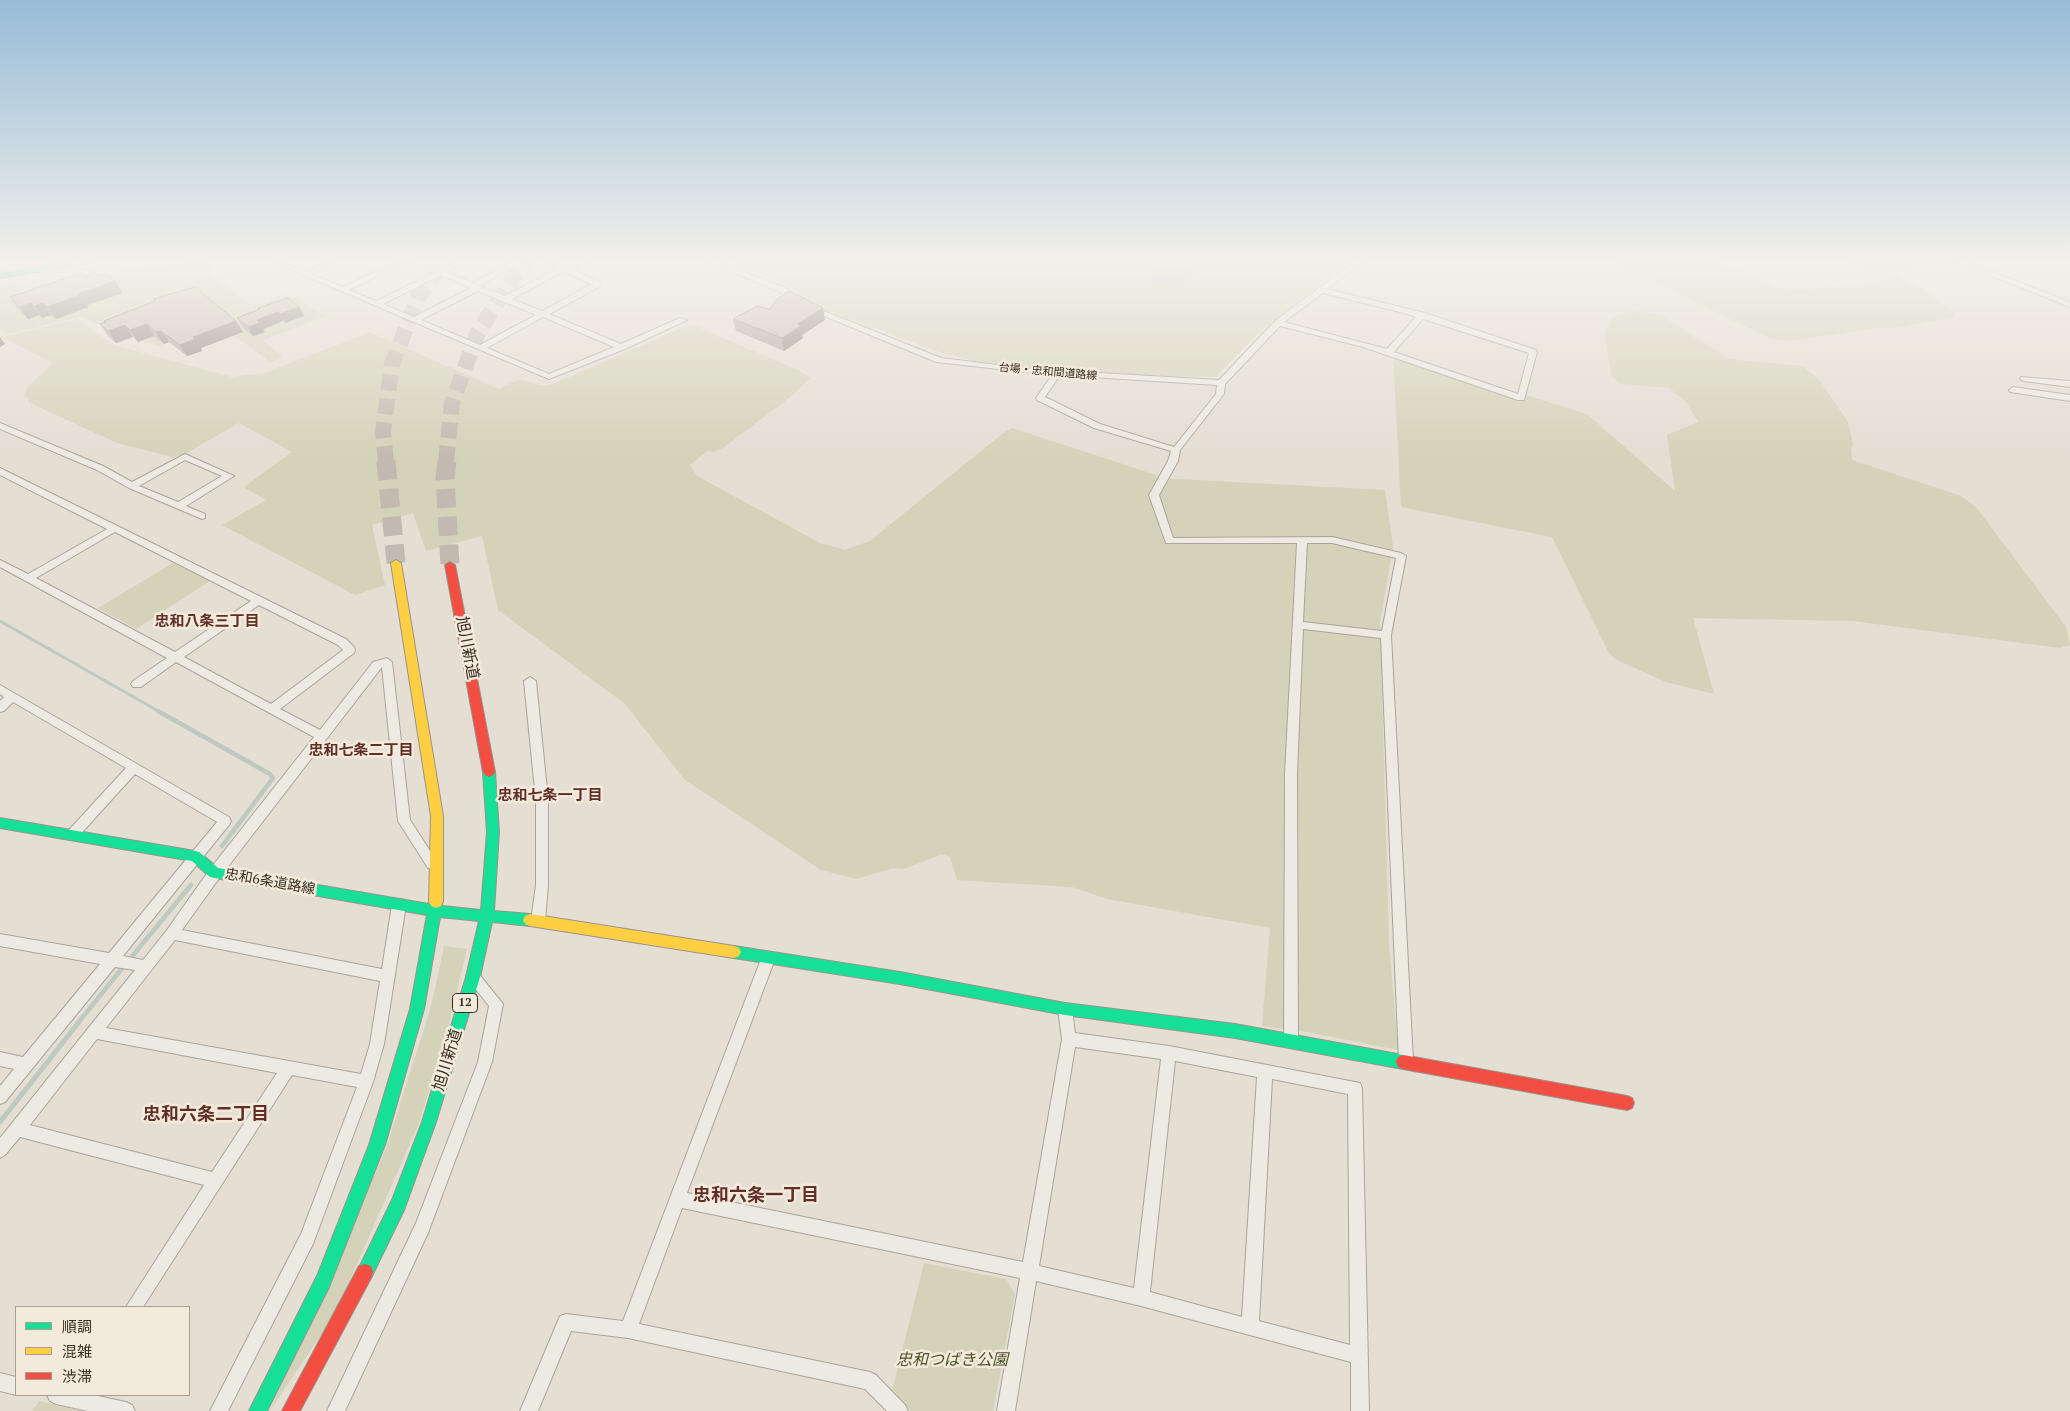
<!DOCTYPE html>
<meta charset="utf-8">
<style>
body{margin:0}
#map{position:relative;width:2070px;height:1411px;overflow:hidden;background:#e4ded3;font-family:"PT Serif","Noto Sans JP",serif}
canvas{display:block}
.legend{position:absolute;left:15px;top:1306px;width:175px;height:90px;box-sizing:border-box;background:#f3eadb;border:1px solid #a99e91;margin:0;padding:6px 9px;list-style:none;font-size:15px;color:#392c23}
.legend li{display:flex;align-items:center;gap:10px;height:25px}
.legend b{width:25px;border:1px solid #a99e91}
</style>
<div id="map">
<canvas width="2070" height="1411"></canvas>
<ul class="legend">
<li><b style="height:6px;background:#16e098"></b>順調</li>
<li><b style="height:6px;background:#ffcf43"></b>混雑</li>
<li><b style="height:6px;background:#f24e42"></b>渋滞</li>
</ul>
</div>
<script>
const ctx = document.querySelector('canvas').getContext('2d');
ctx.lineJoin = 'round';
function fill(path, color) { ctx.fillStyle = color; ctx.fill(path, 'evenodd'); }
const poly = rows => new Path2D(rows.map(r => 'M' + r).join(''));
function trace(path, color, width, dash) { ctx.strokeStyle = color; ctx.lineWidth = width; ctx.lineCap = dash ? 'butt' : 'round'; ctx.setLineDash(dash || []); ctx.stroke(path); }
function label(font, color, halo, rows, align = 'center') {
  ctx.font = font + ' "PT Serif","Noto Sans JP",serif'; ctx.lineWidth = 5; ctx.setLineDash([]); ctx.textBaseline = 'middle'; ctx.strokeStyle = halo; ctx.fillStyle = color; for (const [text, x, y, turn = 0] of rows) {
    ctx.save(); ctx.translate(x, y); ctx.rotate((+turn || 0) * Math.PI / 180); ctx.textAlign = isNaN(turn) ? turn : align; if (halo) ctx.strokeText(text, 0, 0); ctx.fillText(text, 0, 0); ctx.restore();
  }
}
fill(poly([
 [192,261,210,261,212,273,251,307,288,294,326,316,263,340,282,357,270,362,218,324,158,346,79,317,9,334,0,330,0,285,15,283,29,286],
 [728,261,1350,261,1265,327,1215,377,1083,374,974,361,942,353,838,315,811,304,789,286],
 [1611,261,1714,261,1777,287,1797,290,1871,283,1893,276,1839,261,1974,261,1909,267,1894,276,1918,286,1952,310,1955,317,1904,327,1878,328,1788,341,1771,339],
 [1638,311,1663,316,1729,359,1802,366,1819,379,1848,422,1853,444,1851,449,1852,460,1961,496,1976,507,2066,627,2070,645,2060,648,1853,621,1693,618,1714,694,1666,682,1617,660,1609,653,1552,537,1401,507,1393,355,1521,398,1526,395,1587,414,1675,491,1667,435,1698,422,1687,403,1669,388,1621,384,1611,376,1604,330,1607,329,1610,319,1627,312],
 [77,319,114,345,232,377,265,373,370,332,499,389,519,379,544,386,553,384,691,324,798,370,810,378,793,395,723,448,713,452,707,451,690,465,697,476,820,543,845,550,870,541,1002,434,1012,428,1156,475,1157,478,1385,490,1393,547,1380,621,1389,942,1398,1050,1302,1031,1262,1026,1270,928,1107,899,1072,887,957,880,950,857,942,854,904,869,893,868,857,879,821,870,685,780,624,703,498,610,482,536,426,551,413,513,372,525,385,585,355,595,222,525,266,500,244,487,292,452,239,423,185,454,173,457,117,443,28,402,28,398,24,397,26,389,53,363,2,337],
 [173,563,210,581,136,629,98,608],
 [444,946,467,949,445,1040,419,1123,335,1314,270,1411,386,1149,432,1003],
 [924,1263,1006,1279,1015,1294,993,1411,911,1411,892,1391],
 [39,1401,81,1411,32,1411]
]), '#d4d2b8');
fill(poly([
 [1171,263,1186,265,1192,269,1193,273,1183,285,1176,288,1155,284,1150,281,1149,279,1161,267]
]), '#bdc9c1');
trace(poly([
 [0,621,160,712]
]), '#bdc9c1', 3);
trace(poly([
 [158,711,270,774,273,778,222,846],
 [129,960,191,885],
 [78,1023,124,966]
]), '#bdc9c1', 4.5);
trace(poly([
 [0,1122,79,1022]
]), '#bdc9c1', 5);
trace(poly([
 [386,462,383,432,392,364,418,297,446,261],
 [446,462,452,403,478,332,515,275,529,261]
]), '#c2bab0', 16, [16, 8]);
trace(poly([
 [386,461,396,563],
 [447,461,445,478,450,565]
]), '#c2bab0', 19, [19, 9]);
const street = poly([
 [270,261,280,261,305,271,329,261,339,261,311,274,343,287,398,261,408,261,349,290,376,301,434,273,408,261,418,261,440,270,458,261,468,261,447,272,473,283,515,261,525,261,479,286,505,296,557,269,541,261,551,261,568,267,579,261,589,261,573,270,601,282,601,286,549,314,621,344,680,318,687,320,625,349,549,379,270,261],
 [563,272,592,284,542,311,512,299,563,272],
 [441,275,471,288,414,317,383,304,441,275],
 [478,291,536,315,480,345,421,320,478,291],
 [543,317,614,347,549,374,487,348,543,317],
 [707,261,718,261,786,288,801,301,794,303,780,292,707,261],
 [1355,261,1364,261,1327,289,1425,313,1536,350,1537,352,1524,400,1518,400,1363,347,1280,326,1225,384,1224,394,1180,450,1178,461,1159,495,1173,538,1332,537,1401,553,1406,556,1391,635,1413,1061,1411,1066,1406,1068,1401,1066,1399,1061,1381,638,1303,629,1297,774,1298,1040,1296,1045,1291,1047,1286,1045,1284,1040,1285,774,1297,543,1166,543,1149,495,1168,461,1171,451,1094,428,1037,400,1036,398,1052,375,936,362,807,309,814,307,941,358,1030,369,1219,380,1275,321,1355,261],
 [1323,293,1404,313,1416,317,1387,349,1284,322,1323,293],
 [1423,319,1529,353,1518,394,1394,352,1423,319],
 [1060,375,1217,385,1216,394,1174,447,1100,424,1045,397,1060,375],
 [1307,543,1332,543,1396,558,1382,631,1303,622,1307,543],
 [1954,261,1965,261,2070,302,2070,307,1954,261],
 [2021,377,2070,381,2070,387,2024,381,2020,379,2021,377],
 [2013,387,2070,395,2070,401,2010,392,2009,390,2013,387],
 [0,423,103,466,132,482,185,454,234,476,186,506,205,514,205,518,202,519,129,488,97,470,0,429,0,423],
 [185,460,222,476,178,502,139,486,185,460],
 [0,468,346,639,354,647,355,650,354,653,280,709,320,730,373,662,387,658,392,662,410,820,436,860,438,864,436,868,432,869,428,868,398,821,382,667,220,877,182,930,382,969,392,905,394,901,399,899,404,901,406,905,384,1044,373,1082,313,1244,228,1411,210,1411,301,1234,357,1087,292,1075,143,1307,126,1307,204,1185,20,1137,5,1155,0,1158,0,1138,135,970,115,967,5,1102,0,1104,0,1086,14,1069,0,1066,0,1052,23,1057,100,964,0,946,0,934,109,953,217,822,135,774,76,839,72,840,68,839,66,835,68,831,126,768,13,702,4,711,0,712,0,701,4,697,0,694,0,685,229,817,231,821,229,825,123,956,143,960,167,930,210,869,314,737,176,662,141,687,133,687,131,684,133,681,167,658,0,567,0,560,28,574,107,529,0,475,0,468],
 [115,532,251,601,175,652,36,578,115,532],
 [259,605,338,645,343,650,271,704,184,657,259,605],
 [175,940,380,981,370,1044,361,1074,106,1028,175,940],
 [97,1039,277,1073,212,1172,30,1125,97,1039],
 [530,677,536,681,548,800,548,885,545,921,543,925,538,927,533,925,531,921,536,885,536,800,524,681,530,677],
 [768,953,773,955,775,959,687,1193,1023,1262,1062,1039,1058,1009,1060,1004,1065,1003,1070,1004,1072,1009,1075,1033,1169,1046,1360,1083,1362,1088,1369,1411,1351,1411,1351,1362,1141,1306,1036,1281,1015,1411,997,1411,1020,1278,682,1208,639,1324,870,1372,876,1375,905,1405,908,1411,887,1411,865,1389,628,1338,571,1331,538,1411,520,1411,560,1316,566,1314,623,1321,761,959,763,955,768,953],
 [1075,1047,1161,1059,1134,1288,1039,1266,1075,1047],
 [1175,1061,1257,1077,1242,1317,1150,1292,1175,1061],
 [1272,1079,1348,1094,1350,1345,1259,1321,1272,1079],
 [473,971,478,973,503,1004,492,1062,428,1233,345,1411,327,1411,416,1223,478,1062,489,1006,466,977,468,973,473,971],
 [0,1373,16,1377,16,1395,0,1391,0,1373],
 [47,1395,93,1395,126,1402,132,1405,135,1411,88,1411,56,1404,50,1401,47,1395]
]);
const fast = poly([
 [75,261,92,261,88,263,0,278,0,274,75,261],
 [489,767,493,769,495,772,499,832,494,911,530,914,535,916,537,920,535,924,530,926,492,922,480,977,436,1122,404,1210,371,1278,365,1280,359,1278,357,1272,392,1200,422,1122,466,977,479,921,440,917,424,1009,385,1145,329,1287,267,1411,249,1411,317,1276,369,1145,410,1009,427,915,215,878,210,877,192,861,0,828,0,818,195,851,199,852,218,868,429,904,431,898,436,896,441,898,442,906,481,910,487,832,483,772,485,769,489,767],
 [734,946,900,972,1065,1003,1235,1024,1403,1055,1408,1057,1410,1062,1408,1067,1403,1069,1235,1038,1065,1015,900,984,734,958,729,956,727,952,729,948,734,946]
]);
const slow = poly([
 [396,560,401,563,443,816,443,902,441,906,436,908,431,906,429,902,431,816,391,563,396,560],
 [530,914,734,946,739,948,741,952,739,956,734,958,530,926,525,924,523,920,525,916,530,914]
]);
const jam = poly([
 [450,562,455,565,495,772,493,775,489,777,485,775,483,772,445,565,450,562],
 [1403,1055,1627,1096,1632,1098,1634,1103,1632,1108,1627,1110,1403,1069,1398,1067,1396,1062,1398,1057,1403,1055],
 [365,1264,371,1266,373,1272,371,1278,300,1411,282,1411,359,1266,365,1264]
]);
trace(street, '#aaa49b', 2);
trace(fast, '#9a938c', 2);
trace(slow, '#9a938c', 2);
trace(jam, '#9a938c', 2);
fill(street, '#edeae3');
fill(fast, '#16e098');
fill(slow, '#ffcf43');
fill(jam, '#f24e42');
fill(poly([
 [85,276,99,276,123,293,87,305,88,307,56,319,51,315,42,318,39,315,28,319,18,309,10,297],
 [153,299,243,332,201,348,202,351,187,356,169,342,164,344,154,336,138,342,133,337,116,343,108,336,100,324,105,323,104,321,154,301],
 [299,307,304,316,285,323,283,321,263,329,265,332,253,336,242,327,237,318,259,310,258,308],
 [733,319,825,320,802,335,803,338,784,351,736,331]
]), '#aca39b');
fill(poly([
 [115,281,123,293,87,305,88,307,56,319,47,307,78,294],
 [31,303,39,315,28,319,20,307],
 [43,303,51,315,42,318,34,306],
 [299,307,304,316,285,323,280,314],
 [823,308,825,320,802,335,803,338,784,351,782,338,797,324],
 [278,312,283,321,263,329,265,332,253,336,248,327,257,320],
 [236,321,243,332,201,348,202,351,187,356,180,345,193,337],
 [147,324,154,336,138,342,130,330],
 [125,325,133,337,116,343,108,331],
 [161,331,169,342,164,344,156,332],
 [0,337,5,344,0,347]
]), '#8c847e');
const building = poly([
 [95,272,99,276,107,274,115,281,78,294,80,295,47,307,43,303,34,306,31,303,20,307,10,297,82,273,85,276,95,272],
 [195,287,236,321,193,337,195,339,180,345,161,331,156,332,147,324,130,330,125,325,108,331,100,324,106,322,104,321,155,301,153,299,195,287],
 [787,292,792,292,823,308,797,324,801,326,782,338,733,319,757,306,770,309,777,299,787,292],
 [288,298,299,307,280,314,278,312,257,320,260,323,248,327,237,318,260,309,258,308,288,298]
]);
fill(building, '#c8bdb4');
trace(building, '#8c847e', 1);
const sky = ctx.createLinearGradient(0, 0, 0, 459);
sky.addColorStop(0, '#97bcd8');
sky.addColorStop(0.57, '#f3f0eb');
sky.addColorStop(1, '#f3f0eb00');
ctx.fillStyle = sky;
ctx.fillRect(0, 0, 2070, 459);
label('11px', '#392c23', '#f3eadb', [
 ["台場・忠和間道路線",1048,372,5]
]);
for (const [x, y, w] of [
 [465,1003,25]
]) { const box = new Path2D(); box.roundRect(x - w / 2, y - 9.5, w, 19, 4); ctx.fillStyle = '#f3eadb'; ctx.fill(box); trace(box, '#392c23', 1); }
label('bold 12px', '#392c23', null, [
 ["12",465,1003]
]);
label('14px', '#392c23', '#f3eadb', [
 ["忠和6条道路線",270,882,10]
]);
label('bold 15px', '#612f27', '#f3eadb', [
 ["忠和八条三丁目",207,622],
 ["忠和七条二丁目",361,751],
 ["忠和七条一丁目",550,796]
]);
label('16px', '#392c23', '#f3eadb', [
 ["旭川新道",467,648,79],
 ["旭川新道",448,1060,-73]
]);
label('italic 16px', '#4c532c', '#f3eadb', [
 ["忠和つばき公園",952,1360]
]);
label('bold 18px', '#612f27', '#f3eadb', [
 ["忠和六条二丁目",206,1115],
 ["忠和六条一丁目",756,1196]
]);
</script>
